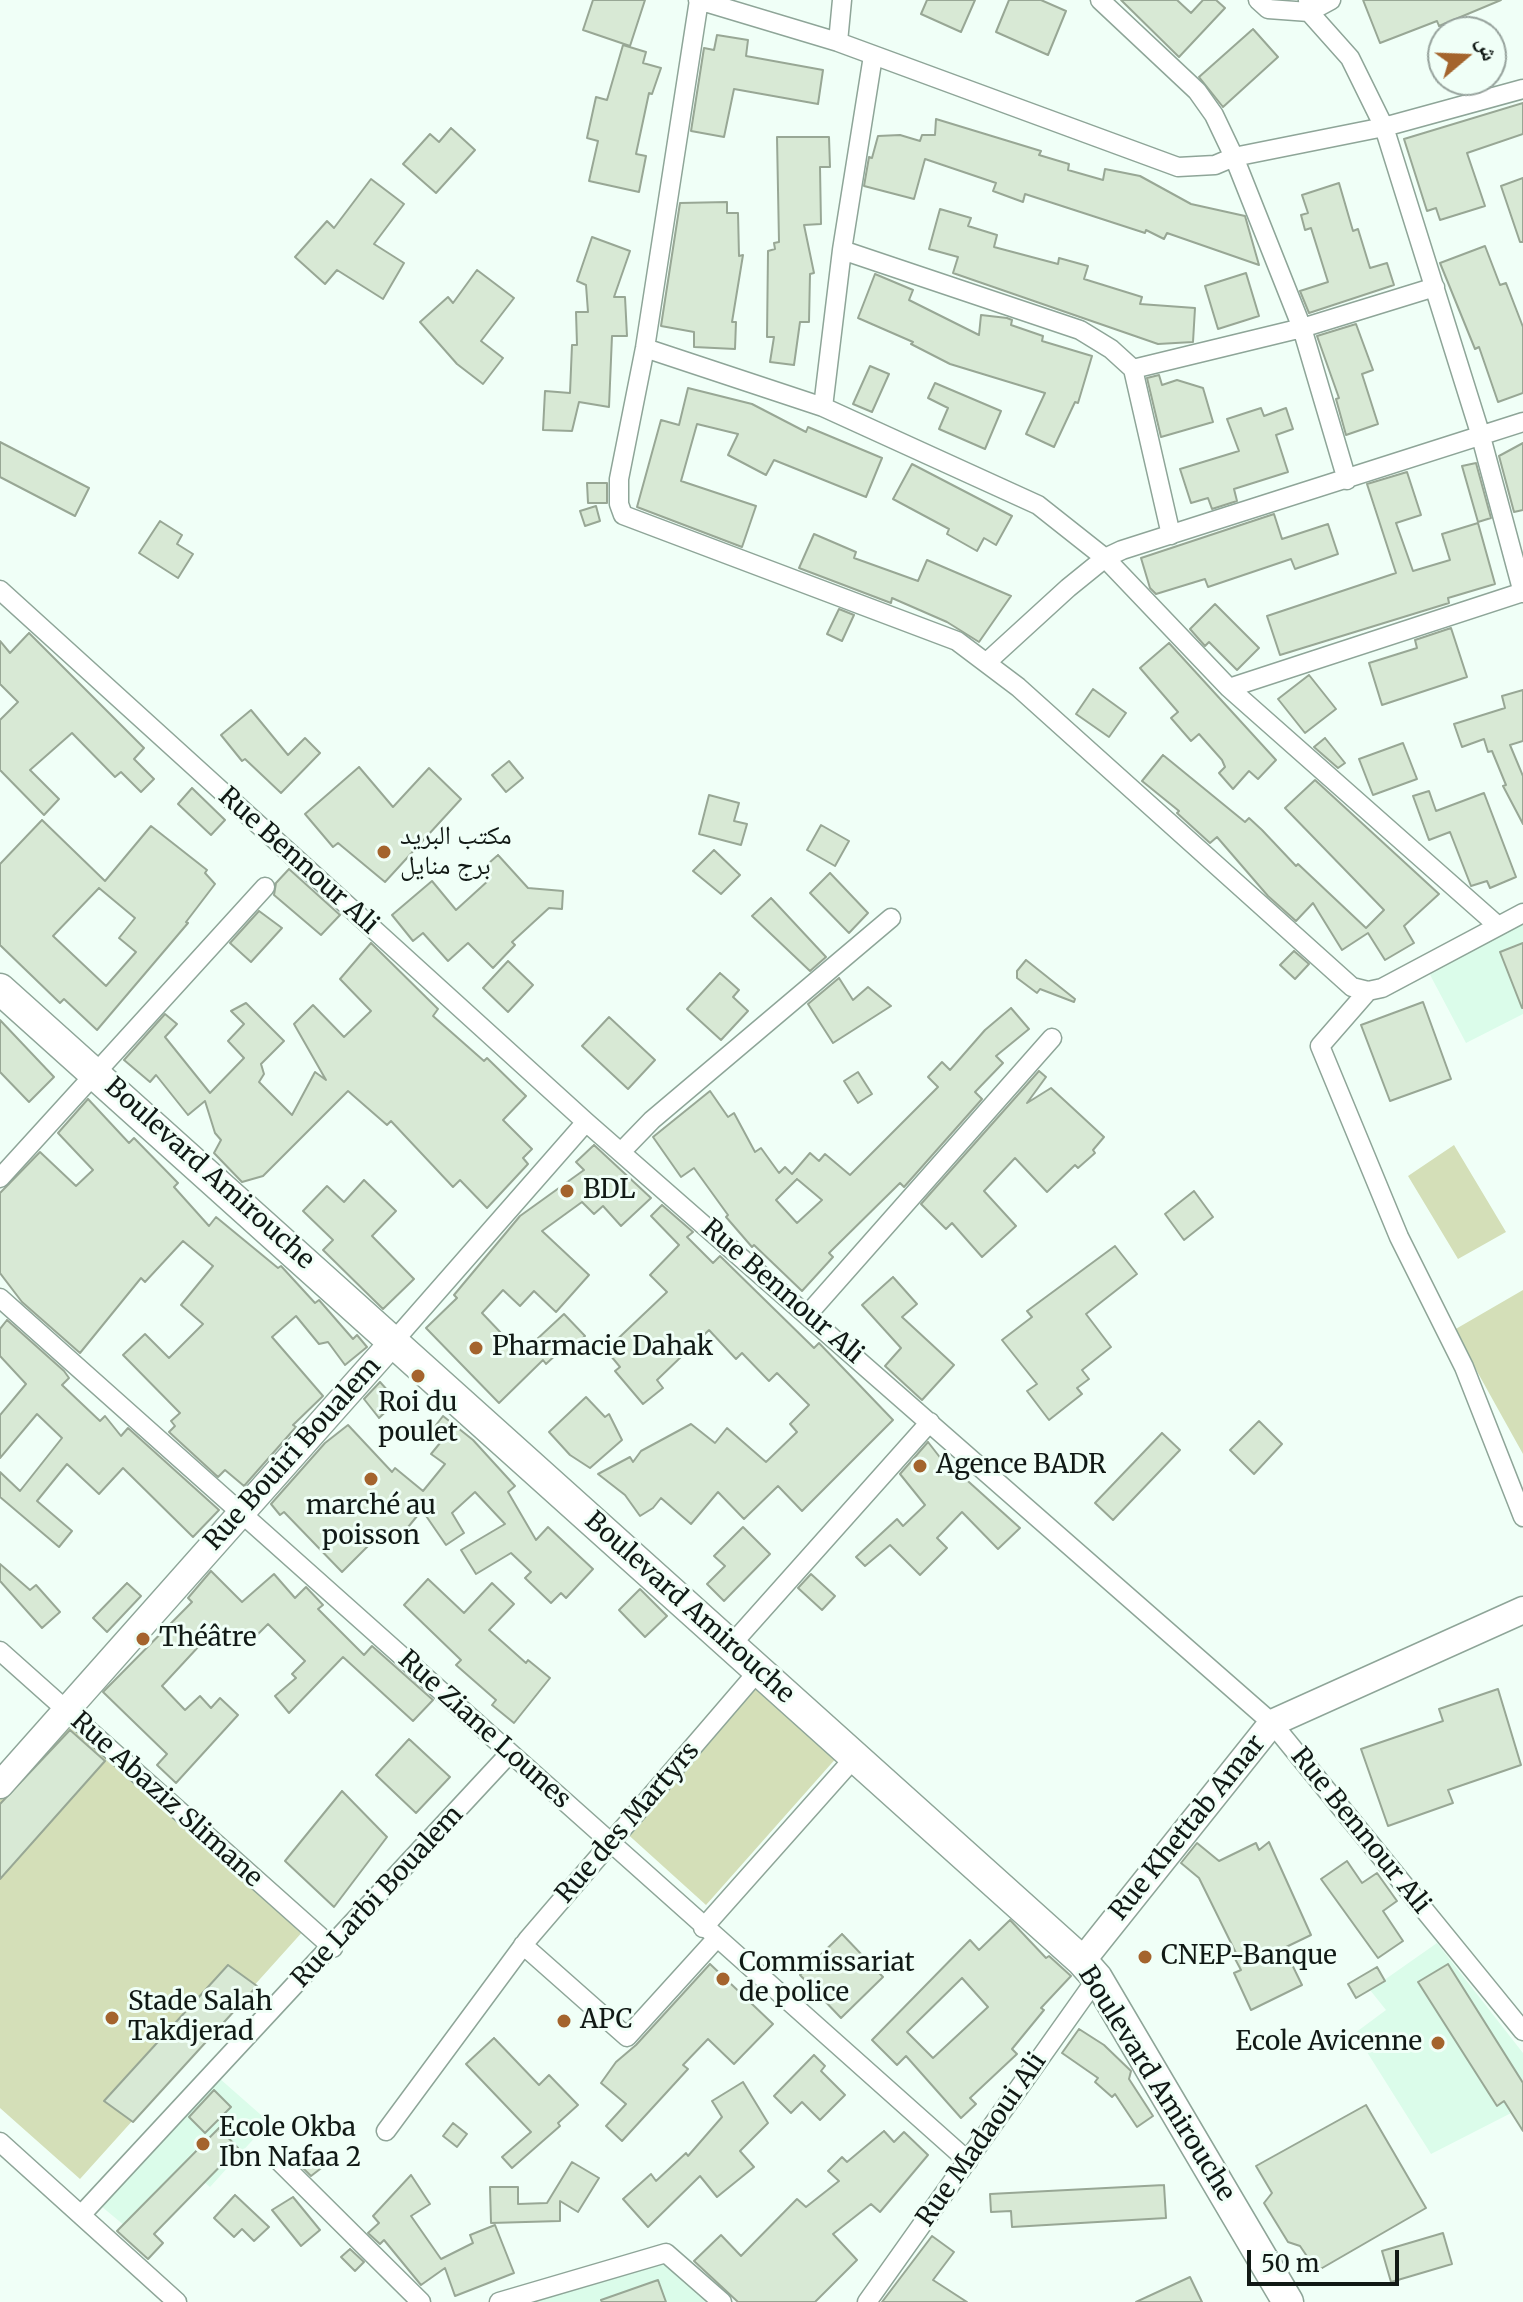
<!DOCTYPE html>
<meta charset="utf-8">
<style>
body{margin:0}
#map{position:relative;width:1523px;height:2302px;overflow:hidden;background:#f0fff7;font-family:Merriweather,"Noto Naskh Arabic",serif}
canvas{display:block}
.north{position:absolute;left:1427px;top:16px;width:80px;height:80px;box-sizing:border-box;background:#f0fff7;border:2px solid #97a39d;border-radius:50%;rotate:71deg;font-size:22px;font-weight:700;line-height:32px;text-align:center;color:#111915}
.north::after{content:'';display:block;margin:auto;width:28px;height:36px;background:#a4642d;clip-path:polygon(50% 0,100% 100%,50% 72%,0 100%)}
.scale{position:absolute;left:1247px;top:2250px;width:152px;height:36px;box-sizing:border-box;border:4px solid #111915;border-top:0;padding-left:10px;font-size:24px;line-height:28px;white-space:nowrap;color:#111915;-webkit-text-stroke:6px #f0fff7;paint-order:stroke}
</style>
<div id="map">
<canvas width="1523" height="2302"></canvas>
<div class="north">ش</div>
<div class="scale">50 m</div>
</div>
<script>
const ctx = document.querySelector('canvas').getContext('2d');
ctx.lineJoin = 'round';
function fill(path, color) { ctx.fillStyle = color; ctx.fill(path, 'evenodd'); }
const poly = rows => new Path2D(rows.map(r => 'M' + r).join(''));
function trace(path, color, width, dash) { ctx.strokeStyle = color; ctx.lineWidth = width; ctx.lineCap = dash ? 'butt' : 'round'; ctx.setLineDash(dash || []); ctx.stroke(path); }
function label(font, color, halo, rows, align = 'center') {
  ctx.font = font + ' Merriweather,"Noto Naskh Arabic",serif'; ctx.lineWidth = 6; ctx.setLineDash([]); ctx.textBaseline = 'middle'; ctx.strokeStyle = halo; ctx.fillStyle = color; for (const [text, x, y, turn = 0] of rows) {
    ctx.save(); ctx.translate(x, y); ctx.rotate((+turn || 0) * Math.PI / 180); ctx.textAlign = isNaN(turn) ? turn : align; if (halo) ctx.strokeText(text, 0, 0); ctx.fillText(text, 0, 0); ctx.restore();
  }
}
fill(poly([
 [1523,922,1523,1014,1466,1043,1427,969],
 [1437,1943,1523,2053,1523,2117,1517,2110,1431,2154,1355,2033,1386,2010,1370,1990],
 [219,2078,269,2122,210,2187,186,2167,125,2226,101,2206],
 [664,2257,715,2302,531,2302]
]), '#dbfcea');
fill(poly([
 [1454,1145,1506,1232,1458,1259,1408,1176],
 [1523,1290,1523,1454,1454,1330],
 [762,1673,846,1747,706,1905,623,1830],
 [73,1718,305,1929,80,2179,0,2108,0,1800]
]), '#d4dfb8');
const building = poly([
 [593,0,645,0,630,46,583,30,593,0],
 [927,0,975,0,961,32,921,14,927,0],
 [1009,0,1041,0,1066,11,1048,55,996,32,1009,0],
 [1121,0,1177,0,1191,13,1203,0,1216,0,1225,8,1179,57,1121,0],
 [1363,0,1501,0,1439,26,1437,21,1380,43,1363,0],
 [1253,29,1278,57,1223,107,1199,77,1253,29],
 [717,35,748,40,746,56,823,70,818,104,734,89,724,137,691,131,704,48,714,50,717,35],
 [623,45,646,52,643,63,661,68,652,94,649,93,636,154,646,156,639,192,589,181,598,141,587,138,596,97,607,100,623,45],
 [1523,103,1523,134,1467,153,1485,206,1440,220,1436,208,1427,211,1404,139,1523,103],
 [936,119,1041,151,1039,155,1069,164,1068,170,1103,180,1105,169,1140,176,1191,204,1245,216,1259,265,1167,233,1164,239,1146,230,1145,233,1025,194,1023,202,993,191,996,183,925,159,914,199,864,186,869,157,872,158,878,136,900,135,920,141,922,135,935,135,936,119],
 [451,128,475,150,436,193,403,164,430,134,439,142,451,128],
 [777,137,829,137,830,167,820,167,821,224,804,225,814,273,810,274,809,322,800,322,794,365,770,362,774,337,767,337,768,251,775,249,774,243,779,242,777,137],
 [1523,178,1523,242,1520,242,1501,186,1523,178],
 [371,179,404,204,374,244,404,263,383,299,337,270,325,284,295,257,327,221,334,228,371,179],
 [1339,183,1353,231,1358,229,1370,268,1387,263,1394,285,1309,313,1300,291,1328,282,1311,228,1305,230,1301,215,1308,213,1302,195,1339,183],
 [727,202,727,213,738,213,739,256,743,255,732,322,736,322,735,349,694,347,694,332,661,326,680,203,727,202],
 [940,209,971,218,968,226,997,235,994,247,1058,264,1059,258,1088,266,1084,279,1142,297,1140,304,1195,308,1193,342,1158,344,953,273,958,257,929,249,940,209],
 [592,237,630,251,614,297,625,297,627,336,612,336,609,407,579,402,572,431,543,430,545,391,570,393,572,345,577,345,576,312,588,312,586,285,577,281,592,237],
 [1485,246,1500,285,1506,283,1523,327,1523,393,1498,402,1479,347,1475,349,1440,263,1485,246],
 [477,270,514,298,481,341,503,358,483,384,457,364,420,322,448,297,453,303,477,270],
 [1246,273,1259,316,1218,329,1205,286,1246,273],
 [875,274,913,290,909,300,979,335,981,315,1007,318,1012,320,1011,325,1043,336,1042,341,1092,356,1078,403,1075,402,1054,447,1026,434,1045,393,950,364,911,344,913,342,858,318,875,274],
 [1356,324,1373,370,1362,374,1378,424,1346,435,1336,399,1339,398,1317,336,1356,324],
 [870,366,889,374,872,412,853,404,870,366],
 [1159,375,1162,385,1177,380,1203,388,1213,422,1161,437,1147,378,1159,375],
 [935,383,1001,411,985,449,939,429,948,408,928,398,935,383],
 [688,388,752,404,806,432,808,427,882,458,866,497,774,460,766,475,728,455,738,434,697,424,681,481,756,506,742,547,637,507,661,420,679,425,688,388],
 [1261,408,1264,416,1286,408,1293,429,1276,435,1288,472,1234,489,1237,501,1212,509,1208,498,1191,503,1180,469,1239,451,1227,419,1261,408],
 [0,442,89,488,75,516,0,477,0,442],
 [1523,443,1523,510,1514,512,1499,456,1523,443],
 [1476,463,1491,518,1478,522,1462,466,1476,463],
 [912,464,1012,516,996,545,984,538,977,551,947,534,949,529,893,499,912,464],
 [1407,472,1421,515,1396,523,1413,571,1450,560,1442,534,1478,523,1495,584,1448,598,1449,603,1280,655,1267,616,1396,573,1367,484,1407,472],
 [587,483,607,483,607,503,588,503,587,483],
 [596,506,600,521,585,526,580,511,596,506],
 [1274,514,1282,539,1328,524,1338,554,1295,569,1291,559,1208,587,1205,579,1156,594,1150,588,1141,558,1274,514],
 [160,521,182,535,177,544,193,554,178,578,139,553,160,521],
 [814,534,856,552,854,558,918,581,927,560,1011,596,979,642,947,622,892,598,891,603,799,568,814,534],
 [1215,604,1259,648,1237,670,1209,642,1205,646,1190,629,1215,604],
 [839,609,854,615,842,641,827,634,839,609],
 [1451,628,1467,677,1382,705,1369,663,1417,648,1415,640,1451,628],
 [29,633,144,748,134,759,154,779,141,792,121,772,115,777,72,733,30,770,59,799,44,815,0,770,0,720,18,702,0,684,0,641,10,653,29,633],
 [1169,643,1276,760,1258,779,1249,771,1233,789,1219,773,1225,767,1222,760,1199,734,1191,741,1171,718,1178,712,1140,668,1169,643],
 [1309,675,1336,709,1305,733,1278,699,1309,675],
 [1093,689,1126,713,1109,737,1076,714,1093,689],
 [1523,690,1523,741,1510,745,1523,776,1523,824,1503,786,1506,785,1492,751,1488,752,1484,739,1462,747,1454,724,1505,708,1502,696,1523,690],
 [251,710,288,755,305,738,320,753,281,793,245,759,242,761,221,735,251,710],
 [1325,738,1345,763,1338,768,1314,747,1325,738],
 [1403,743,1417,779,1373,795,1359,759,1403,743],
 [1163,755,1245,822,1249,818,1262,830,1296,866,1298,864,1366,928,1384,910,1285,808,1315,780,1439,894,1404,926,1414,943,1385,960,1368,933,1342,950,1313,903,1296,921,1268,896,1217,837,1210,843,1177,813,1179,811,1142,781,1163,755],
 [509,761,523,778,506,792,492,775,509,761],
 [359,767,393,807,429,768,461,799,385,882,338,843,333,847,305,814,359,767],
 [192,788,225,820,211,835,178,804,192,788],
 [1429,791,1436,811,1484,793,1516,877,1490,888,1487,881,1471,886,1450,832,1429,840,1413,796,1429,791],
 [709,795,739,803,734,821,747,824,741,845,699,834,709,795],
 [42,820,105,881,151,826,207,870,205,873,215,884,186,922,188,923,97,1030,64,999,60,1003,0,945,0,864,42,820],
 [99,888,135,918,119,938,136,952,106,986,53,936,99,888],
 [821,825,849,841,835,866,807,850,821,825],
 [714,850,740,875,721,894,693,871,714,850],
 [498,855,528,888,563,891,562,909,549,908,512,942,515,945,493,968,468,943,448,961,423,933,413,941,392,915,432,881,456,910,490,879,481,870,498,855],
 [289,869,340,915,321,935,274,895,276,883,289,869],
 [830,873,868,913,849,933,810,893,830,873],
 [771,898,826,957,810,971,752,916,771,898],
 [259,911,282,928,251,962,230,943,259,911],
 [371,943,438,1009,433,1016,484,1061,487,1058,526,1096,503,1120,532,1149,523,1158,528,1164,487,1208,460,1180,453,1187,391,1121,387,1125,348,1091,263,1176,242,1182,214,1153,221,1140,215,1133,205,1101,188,1115,156,1075,150,1082,124,1060,165,1014,177,1024,165,1037,210,1093,244,1058,228,1041,244,1024,231,1011,246,1003,284,1041,261,1064,264,1074,259,1082,292,1115,315,1072,326,1080,294,1024,313,1005,344,1037,371,1011,340,979,371,943],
 [1523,943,1523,1008,1522,1008,1500,952,1523,943],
 [1294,951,1309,964,1295,979,1280,965,1294,951],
 [1026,960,1075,999,1074,1002,1040,989,1037,993,1017,978,1017,971,1026,960],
 [508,961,533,985,508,1012,483,988,508,961],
 [720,973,739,990,733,997,748,1011,721,1040,687,1009,720,973],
 [839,978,853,1000,868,987,891,1006,833,1043,808,1004,839,978],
 [1423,1002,1451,1079,1390,1101,1361,1025,1423,1002],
 [1011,1008,1029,1029,996,1056,1003,1063,975,1092,982,1099,904,1187,900,1183,829,1253,833,1257,802,1291,754,1245,752,1247,726,1217,728,1215,694,1168,681,1177,653,1137,710,1091,728,1117,734,1113,755,1152,761,1148,779,1173,785,1167,792,1174,810,1153,819,1161,825,1154,850,1175,938,1087,928,1077,942,1062,950,1070,985,1030,1011,1008],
 [797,1179,822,1200,797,1223,776,1200,797,1179],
 [609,1017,655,1060,628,1089,582,1046,609,1017],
 [0,1020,54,1077,29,1102,0,1072,0,1020],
 [1039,1071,1046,1077,1027,1103,1051,1088,1104,1137,1093,1150,1095,1153,1078,1168,1075,1165,1047,1192,1015,1158,984,1191,1016,1226,982,1257,952,1223,946,1229,921,1204,1039,1071],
 [858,1072,872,1094,858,1103,844,1081,858,1072],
 [88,1099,129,1143,134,1138,178,1183,174,1187,209,1226,216,1217,278,1268,281,1266,315,1303,319,1300,353,1339,357,1335,367,1347,345,1365,328,1342,319,1344,296,1316,272,1337,323,1396,293,1425,296,1427,244,1486,225,1470,218,1477,169,1432,175,1426,171,1421,180,1413,123,1355,145,1334,169,1358,203,1324,181,1305,213,1266,183,1241,145,1282,141,1278,80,1353,22,1302,0,1273,0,1193,40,1152,76,1186,93,1170,58,1133,88,1099],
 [594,1145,651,1198,621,1226,603,1206,594,1214,582,1202,542,1231,589,1275,556,1312,534,1291,520,1306,503,1290,482,1313,521,1354,564,1314,585,1336,565,1355,561,1350,546,1364,543,1360,499,1403,426,1328,457,1298,454,1295,520,1216,584,1170,576,1162,594,1145],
 [364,1180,396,1211,372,1236,414,1279,383,1309,323,1250,333,1240,303,1211,327,1186,344,1202,364,1180],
 [1194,1191,1213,1217,1184,1240,1165,1214,1194,1191],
 [662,1205,693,1232,687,1237,713,1263,720,1256,814,1348,819,1343,893,1420,802,1511,778,1486,744,1519,718,1492,691,1524,661,1498,653,1508,640,1516,625,1495,598,1474,630,1457,633,1462,641,1451,691,1424,715,1443,727,1428,766,1462,797,1432,790,1424,809,1405,777,1373,769,1381,742,1353,736,1359,709,1330,657,1380,663,1388,643,1404,615,1371,620,1367,606,1350,667,1292,650,1275,679,1245,651,1216,662,1205],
 [1115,1246,1137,1274,1086,1314,1111,1347,1082,1370,1089,1379,1077,1388,1082,1394,1049,1420,1027,1391,1037,1384,1002,1340,1032,1317,1027,1311,1115,1246],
 [893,1277,917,1304,902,1317,954,1365,922,1400,885,1366,901,1348,862,1305,893,1277],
 [7,1320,64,1371,69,1378,62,1385,100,1421,105,1416,121,1436,128,1428,219,1510,193,1537,123,1468,99,1494,67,1464,37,1501,72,1531,59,1547,0,1497,0,1472,20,1491,62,1438,37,1414,0,1458,0,1415,26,1384,0,1356,0,1329,7,1320],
 [380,1382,397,1401,379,1418,364,1399,380,1382],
 [586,1397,605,1417,609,1414,622,1440,590,1468,570,1455,549,1432,586,1397],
 [443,1416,473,1440,515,1486,508,1492,536,1540,548,1527,593,1569,566,1598,561,1593,551,1603,525,1578,531,1572,511,1553,476,1574,461,1550,505,1524,475,1492,452,1513,464,1533,446,1545,422,1510,400,1537,393,1531,381,1545,375,1539,342,1572,284,1512,280,1515,271,1504,325,1443,348,1425,392,1472,395,1468,423,1491,445,1464,431,1454,440,1443,429,1434,443,1416],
 [1259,1421,1282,1444,1254,1474,1230,1450,1259,1421],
 [1162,1433,1180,1450,1113,1520,1095,1503,1162,1433],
 [928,1442,956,1478,960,1474,1020,1528,998,1549,962,1512,937,1538,947,1548,920,1575,890,1545,865,1566,856,1557,897,1519,903,1526,925,1505,900,1474,928,1442],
 [743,1527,770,1554,724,1601,707,1584,725,1566,714,1556,743,1527],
 [0,1564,30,1590,36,1585,60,1612,42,1628,0,1581,0,1564],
 [211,1571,242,1602,274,1574,295,1598,306,1587,323,1605,318,1609,364,1655,372,1646,433,1700,413,1721,343,1657,289,1713,275,1696,296,1678,292,1674,305,1661,268,1624,248,1644,240,1635,228,1648,212,1632,162,1686,185,1710,200,1696,211,1708,220,1698,238,1715,176,1783,157,1765,167,1754,103,1692,192,1602,188,1598,211,1571],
 [811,1574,835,1596,822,1610,798,1588,811,1574],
 [428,1579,464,1613,492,1583,514,1604,489,1630,526,1663,528,1660,550,1678,514,1723,492,1705,496,1700,456,1665,461,1660,404,1605,428,1579],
 [127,1583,141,1596,107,1632,93,1618,127,1583],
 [640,1589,667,1616,645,1637,619,1610,640,1589],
 [1498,1689,1521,1765,1448,1790,1453,1803,1388,1826,1361,1749,1443,1721,1439,1709,1498,1689],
 [70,1730,105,1761,0,1879,0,1804,70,1730],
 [409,1739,450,1777,416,1813,376,1775,409,1739],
 [342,1791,387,1837,334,1907,285,1861,342,1791],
 [1269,1842,1311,1935,1284,1948,1302,1985,1251,2010,1234,1973,1241,1970,1233,1955,1236,1953,1199,1878,1181,1863,1197,1843,1219,1861,1256,1843,1259,1850,1269,1842],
 [1347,1861,1362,1883,1377,1873,1397,1901,1383,1911,1403,1941,1378,1958,1321,1879,1347,1861],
 [1010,1920,1046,1958,1049,1956,1071,1976,1041,2008,1044,2010,1012,2049,1017,2054,970,2098,976,2104,961,2118,906,2056,897,2065,872,2040,970,1940,979,1950,1010,1920],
 [962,1978,988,2007,933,2058,907,2032,962,1978],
 [842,1934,883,1977,841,2018,800,1975,842,1934],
 [710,1964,773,2024,734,2064,708,2039,683,2065,688,2069,622,2141,606,2126,626,2104,601,2083,616,2062,636,2045,710,1964],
 [1448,1964,1523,2083,1523,2131,1504,2101,1497,2106,1418,1982,1448,1964],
 [228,1965,257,1986,133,2122,104,2101,228,1965],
 [1377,1967,1385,1981,1356,1998,1348,1984,1377,1967],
 [1079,2029,1104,2045,1131,2071,1129,2079,1153,2116,1137,2127,1115,2094,1112,2097,1095,2082,1098,2078,1062,2053,1079,2029],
 [494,2038,539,2085,549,2075,578,2105,558,2123,560,2126,512,2168,502,2157,531,2132,466,2064,494,2038],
 [814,2055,825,2066,821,2071,845,2095,820,2120,802,2102,791,2113,774,2096,814,2055],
 [743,2082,768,2123,740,2151,754,2167,717,2197,700,2176,648,2227,623,2199,651,2174,656,2181,686,2153,688,2156,722,2117,712,2101,743,2082],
 [214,2090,231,2107,205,2133,189,2117,214,2090],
 [1366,2105,1426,2208,1317,2271,1300,2246,1288,2242,1264,2203,1272,2193,1256,2166,1366,2105],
 [453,2123,467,2134,457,2147,443,2136,453,2123],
 [219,2128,238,2148,154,2234,163,2243,148,2259,117,2231,219,2128],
 [884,2131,894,2142,904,2132,928,2155,880,2212,871,2204,833,2234,857,2260,815,2302,738,2302,694,2261,721,2235,741,2256,797,2199,806,2207,839,2181,828,2171,842,2157,847,2162,884,2131],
 [314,2153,324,2166,311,2176,300,2165,314,2153],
 [572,2162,599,2178,578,2212,560,2201,560,2221,491,2223,490,2187,518,2187,518,2204,547,2203,572,2162],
 [411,2175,430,2204,411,2216,441,2259,473,2243,470,2235,495,2225,514,2273,455,2296,445,2268,421,2285,384,2240,380,2244,368,2233,379,2223,373,2216,411,2175],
 [1164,2185,1166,2218,1012,2227,1011,2211,991,2212,990,2194,1164,2185],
 [235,2195,269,2227,254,2241,242,2229,234,2237,214,2218,235,2195],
 [293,2197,320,2230,301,2246,272,2210,293,2197],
 [1443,2233,1452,2264,1391,2282,1382,2251,1443,2233],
 [932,2236,954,2252,933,2280,967,2302,882,2302,932,2236],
 [350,2249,364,2262,355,2271,341,2257,350,2249],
 [1190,2277,1202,2302,1136,2302,1190,2277],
 [658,2280,666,2302,602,2302,601,2300,658,2280]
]);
fill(building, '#d8e9d5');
trace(building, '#98a795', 2);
const street = poly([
 [698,0,838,42,1178,167,1215,165,1234,157,1384,127,1523,89],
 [699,0,645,348,619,479,619,504,623,515,957,641,1018,687,1352,987,1368,991,1382,988,1523,913],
 [1100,0,1197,91,1214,115,1234,157,1302,328,1347,480],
 [1258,0,1268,9,1309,12,1331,0],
 [1308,0,1309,12,1350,58,1384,127,1480,433,1523,593],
 [838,42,842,0],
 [842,250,1080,330,1111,349,1133,369,1171,535],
 [645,348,823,407,1038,505,1105,558,1229,688,1497,925],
 [1133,369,1302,328,1435,287],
 [823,407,842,250,873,56],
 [0,590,586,1122,1272,1723,1523,2031],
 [987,662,1068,588,1105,558,1122,550,1523,422],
 [1229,688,1523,592],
 [1368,991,1320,1046,1399,1237,1464,1367,1523,1517],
 [621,1152,652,1120,891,918],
 [0,1178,265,887],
 [0,1298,968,2161],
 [808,1314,1052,1038],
 [393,1342,586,1122],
 [731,1645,930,1422],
 [0,1651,333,1948],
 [703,1928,855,1757],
 [523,1945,627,2037,716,1939],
 [386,2131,528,1939,759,1670],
 [0,2142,177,2302],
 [280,2162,421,2302],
 [81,2215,510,1753],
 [499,2302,666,2253,722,2302],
 [867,2302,1097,1978]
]);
const secondary = poly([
 [0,1785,393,1342],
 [1082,1961,1272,1723,1523,1610]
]);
const primary = poly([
 [0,989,1082,1961,1097,1978,1288,2302]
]);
trace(street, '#8ea598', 21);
trace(secondary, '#8ea598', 29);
trace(primary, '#8ea598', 33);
trace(street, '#fff', 18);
trace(secondary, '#fff', 26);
trace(primary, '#fff', 30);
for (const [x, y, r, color] of [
 [384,852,8,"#a4642d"],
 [567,1191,8,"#a4642d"],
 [476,1348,8,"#a4642d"],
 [418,1376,8,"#a4642d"],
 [920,1466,8,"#a4642d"],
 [371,1479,8,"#a4642d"],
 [143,1639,8,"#a4642d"],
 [1145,1957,8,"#a4642d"],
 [723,1979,8,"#a4642d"],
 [112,2018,8,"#a4642d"],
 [564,2021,8,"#a4642d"],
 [1438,2043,8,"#a4642d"],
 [203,2144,8,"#a4642d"]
]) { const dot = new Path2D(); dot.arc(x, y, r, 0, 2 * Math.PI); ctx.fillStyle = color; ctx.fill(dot); trace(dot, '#f0fff7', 3); }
label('26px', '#111915', '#f0fff7', [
 ["مكتب البريد",400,837],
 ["برج منايل",400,867],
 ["BDL",583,1191],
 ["Pharmacie Dahak",492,1348],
 ["Roi du",418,1404,"center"],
 ["poulet",418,1434,"center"],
 ["Agence BADR",936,1466],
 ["marché au",371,1507,"center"],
 ["poisson",371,1537,"center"],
 ["Théâtre",159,1639],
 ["CNEP-Banque",1161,1957],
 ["Commissariat",739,1964],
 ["de police",739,1994],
 ["Stade Salah",128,2003],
 ["Takdjerad",128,2033],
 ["APC",580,2021],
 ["Ecole Avicenne",1422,2043,"right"],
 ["Ecole Okba",219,2129],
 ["Ibn Nafaa 2",219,2159]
], 'left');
label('26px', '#111915', '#f0fff7', [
 ["Rue Bennour Ali",298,861,42],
 ["Boulevard Amirouche",209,1174,42],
 ["Rue Bennour Ali",782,1292,41],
 ["Rue Bouiri Boualem",293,1454,-48],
 ["Boulevard Amirouche",689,1608,42],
 ["Rue Ziane Lounes",484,1730,42],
 ["Rue Abaziz Slimane",166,1800,42],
 ["Rue des Martyrs",628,1823,-49],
 ["Rue Khettab Amar",1188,1828,-51],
 ["Rue Bennour Ali",1360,1831,51],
 ["Rue Larbi Boualem",378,1897,-47],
 ["Boulevard Amirouche",1156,2084,58],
 ["Rue Madaoui Ali",982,2140,-55]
]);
</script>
